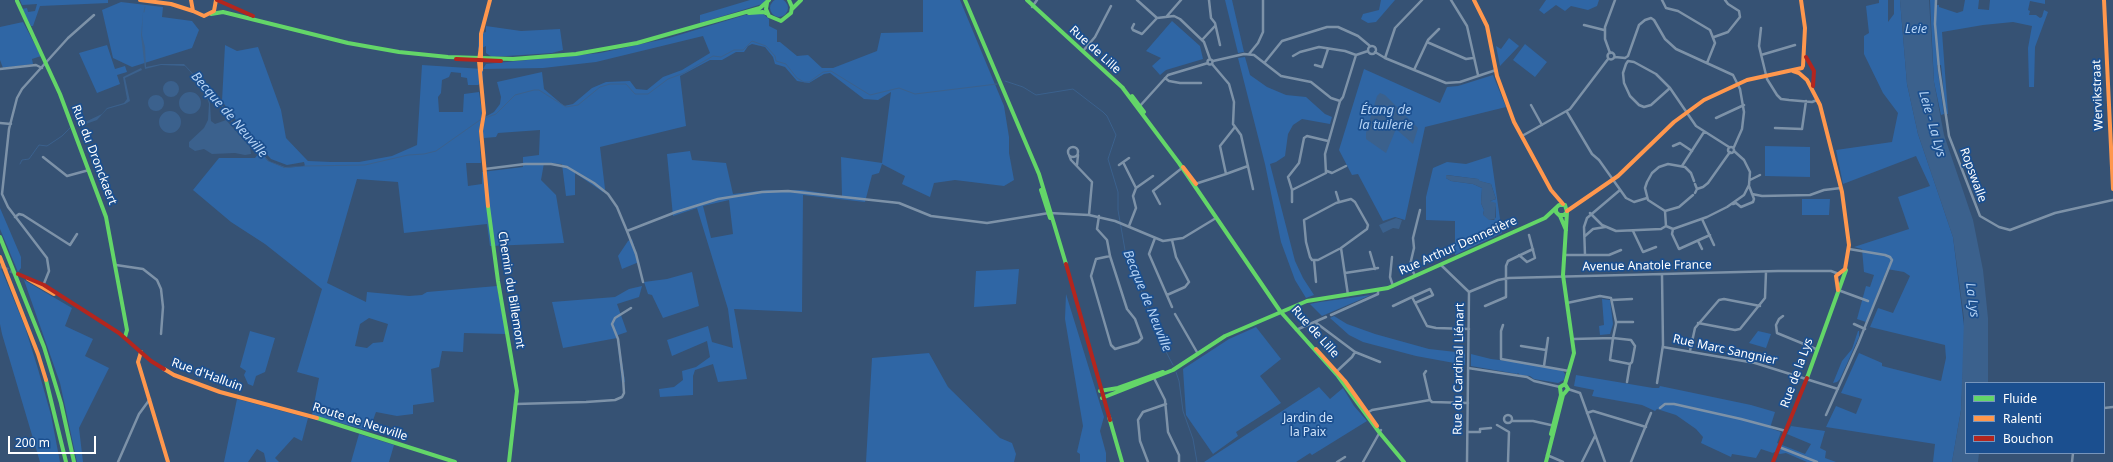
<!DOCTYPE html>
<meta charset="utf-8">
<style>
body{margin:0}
#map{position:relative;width:2113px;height:462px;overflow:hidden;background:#365274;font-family:"Noto Sans",sans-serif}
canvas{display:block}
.legend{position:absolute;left:1965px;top:382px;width:140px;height:72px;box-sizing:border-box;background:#1b4f8f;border:1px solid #7695bc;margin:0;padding:5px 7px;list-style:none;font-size:12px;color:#fff}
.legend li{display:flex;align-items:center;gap:8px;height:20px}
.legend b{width:20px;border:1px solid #7695bc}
.scale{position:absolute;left:8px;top:436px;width:88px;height:18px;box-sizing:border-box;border:2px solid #fff;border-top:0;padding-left:5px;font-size:12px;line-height:14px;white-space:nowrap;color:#fff;-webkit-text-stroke:3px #1b4f8f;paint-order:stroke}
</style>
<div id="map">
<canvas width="2113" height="462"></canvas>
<ul class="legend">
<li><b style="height:5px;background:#63d668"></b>Fluide</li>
<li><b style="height:5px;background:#ff974d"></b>Ralenti</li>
<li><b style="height:5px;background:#b3261e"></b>Bouchon</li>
</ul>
<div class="scale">200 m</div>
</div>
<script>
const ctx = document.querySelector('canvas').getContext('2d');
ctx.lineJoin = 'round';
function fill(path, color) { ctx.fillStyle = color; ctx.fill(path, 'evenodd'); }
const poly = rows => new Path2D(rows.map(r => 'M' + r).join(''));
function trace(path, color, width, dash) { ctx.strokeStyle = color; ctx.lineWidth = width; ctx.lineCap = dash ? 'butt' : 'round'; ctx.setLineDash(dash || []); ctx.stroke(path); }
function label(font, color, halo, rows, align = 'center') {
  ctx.font = font + ' "Noto Sans",sans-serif'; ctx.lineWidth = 3.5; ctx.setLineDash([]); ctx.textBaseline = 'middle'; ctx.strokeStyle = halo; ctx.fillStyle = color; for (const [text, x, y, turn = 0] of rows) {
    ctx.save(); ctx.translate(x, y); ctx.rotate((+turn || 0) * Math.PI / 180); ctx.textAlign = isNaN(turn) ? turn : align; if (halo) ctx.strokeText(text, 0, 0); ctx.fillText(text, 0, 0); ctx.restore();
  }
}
fill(poly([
 '770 8a9 9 0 1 1 18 0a9 9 0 1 1-18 0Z',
 [20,0,108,0,108,3,40,6,33,26,31,26,22,9,27,8,28,12,35,11,37,4,22,5],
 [750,0,767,0,762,4,700,23,700,15],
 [923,0,960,0,1004,106,1009,137,1009,153,1014,180,1004,186,955,180,934,183,930,197,902,184,905,176,882,164,879,173,872,175,865,202,803,195,802,312,734,309,747,379,718,382,713,364,695,370,693,376,693,395,660,397,659,389,674,387,683,380,682,371,696,367,710,357,707,341,672,356,667,340,708,326,712,342,733,348,728,309,697,208,673,216,667,154,690,151,692,160,726,163,733,194,767,190,802,190,842,196,841,157,882,163,891,92,878,100,864,99,830,73,824,74,809,83,797,81,785,67,775,64,773,57,765,47,752,44,748,46,744,52,736,52,722,60,710,60,680,76,686,126,600,147,605,189,603,192,575,173,575,195,566,196,562,164,544,163,541,180,556,195,564,243,490,246,487,224,404,233,398,182,357,179,327,283,366,302,367,292,409,296,422,295,427,292,497,286,506,334,464,333,463,352,442,351,439,367,431,369,434,402,413,405,413,414,397,416,376,412,369,431,312,415,319,378,297,372,322,289,265,244,231,222,193,190,219,158,255,158,260,152,268,161,285,168,305,166,304,162,287,165,271,159,235,119,222,101,225,45,237,51,258,47,281,110,286,138,305,158,308,161,331,162,359,162,392,156,417,145,422,65,483,69,486,64,600,53,669,38,745,15,762,13,769,19,769,26,777,30,777,42,780,42,797,56,808,55,822,68,833,68,877,51,881,33,923,32],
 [703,36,710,53,682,70,663,77,647,90,636,89,630,81,606,82,592,88,573,104,564,106,544,89,542,72,497,82,501,97,500,104,494,112,485,117,482,131,484,138,496,137,498,133,540,130,539,155,523,157,523,167,482,172,482,184,468,186,466,163,481,163,479,132,482,112,479,92,464,94,463,112,439,112,438,97,441,93,442,80,449,77,451,72,461,73,461,77,467,78,468,85,478,85,483,82,483,69,543,68,596,62],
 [729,200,733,234,711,238,703,206],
 [369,318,388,324,383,342,373,343,367,348,355,346,360,324],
 [1225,0,1232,0,1244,52,1238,53],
 [1381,0,1395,0,1376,22,1368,23,1361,19,1363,14,1379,10],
 [1546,0,1599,0,1597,6,1588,10,1571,6,1565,11,1556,5,1544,14,1539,10],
 [1879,0,1888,0,1888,22,1894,14,1894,0,1900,0,1907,84,1918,134,1953,237,1965,334,1961,410,1952,462,1933,462,1935,444,1826,427,1836,406,1856,414,1862,399,1841,393,1859,353,1882,363,1882,366,1941,381,1946,358,1945,345,1870,327,1878,308,1893,313,1910,276,1904,272,1887,269,1866,322,1857,319,1866,286,1870,287,1874,275,1864,272,1862,249,1854,247,1909,229,1898,197,1930,186,1916,156,1843,184,1836,150,1892,142,1898,113,1883,93,1864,54,1864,36,1869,33,1866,6,1879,3],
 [1930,0,1935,0,1935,5,1939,5,1939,7,1957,13,1963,11,1965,0,1979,0,1978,9,1989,10,1990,0,2045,0,2045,4,2030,1,2028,10,2030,11,2029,15,2036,15,2040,18,2042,17,2044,10,2048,12,2035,47,2034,87,2029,87,2028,48,2032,26,2013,22,1983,25,1942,32,1948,114,1946,114,1941,65,1937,65,1944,114,1941,115,1934,82],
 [121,2,163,7,162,17,192,21,199,30,192,48,132,67,113,58,102,10],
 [1172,21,1200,46,1203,59,1166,70,1160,75,1152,66,1161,58,1146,51],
 [23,22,41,56,32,59,33,64,3,68,0,60,0,27],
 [486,26,521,31,560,29,563,50,552,53,492,57,486,53,486,46,478,50,479,34,486,32],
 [1509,38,1519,46,1500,66,1496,46,1501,49],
 [1525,44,1547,62,1535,77,1513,60],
 [107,45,115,69,125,66,127,72,117,75,120,84,97,93,79,53],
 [1245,57,1250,75,1267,87,1286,95,1306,97,1325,114,1332,117,1330,124,1302,119,1293,125,1288,134,1285,156,1276,162,1270,164,1295,261,1303,278,1314,295,1306,298,1295,280,1281,242,1265,164,1238,58],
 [1364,69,1440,103,1447,87,1458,86,1493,75,1506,107,1425,127,1405,220,1395,217,1383,221,1358,174,1352,175,1339,150],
 [1765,146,1810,147,1810,177,1765,176],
 [1491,156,1502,233,1455,255,1455,221,1426,220,1426,197,1433,168,1447,162,1466,164],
 [1447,175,1478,179,1479,181,1491,184,1496,199,1490,201,1496,207,1496,217,1494,220,1490,220,1483,214,1484,210,1481,203,1482,188,1473,184,1451,181,1446,178],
 [1802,199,1830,199,1829,215,1802,215],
 [0,208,21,257,21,268,18,272,0,229],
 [632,239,639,262,622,269,618,256,628,241],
 [0,266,25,327,38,369,51,415,60,462,40,462,2,334,0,324],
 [1019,269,1016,304,974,307,976,271],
 [692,272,699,306,663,318,652,295,648,294,644,282,667,279],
 [24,280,72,308,65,326,93,339,85,356,109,368,79,428,83,462,77,462,60,383],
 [642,286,639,297,617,304,627,332,618,335,625,382,622,383,617,338,563,348,552,302,615,297,629,289],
 [1066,294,1104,417,1100,431,1106,453,1106,462,1080,462,1080,454,1077,452,1083,426,1065,319],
 [1371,295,1322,316,1310,304,1320,302],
 [1602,299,1610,300,1613,324,1610,334,1600,335,1599,326,1604,325],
 [1334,316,1347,324,1375,334,1429,349,1465,353,1465,365,1416,356,1363,342,1349,335,1330,318],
 [1256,327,1281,359,1260,376,1281,403,1236,432,1238,436,1213,454,1186,415,1183,369,1229,339],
 [250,331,275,338,265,372,256,376,253,386,248,384,244,375,246,371,240,367],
 [1758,331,1771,334,1766,348,1749,343],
 [1858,331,1859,331,1859,337,1840,379,1837,382,1833,383,1842,361,1852,349],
 [929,353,948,387,1000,438,1012,443,1016,454,1014,462,866,462,872,358],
 [1471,354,1491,359,1532,364,1563,371,1565,374,1564,380,1558,383,1534,379,1530,376,1520,375,1518,373,1517,374,1471,366],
 [1576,375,1653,388,1659,388,1660,386,1751,405,1775,412,1770,428,1781,432,1777,443,1805,454,1811,444,1787,434,1791,426,1825,431,1820,448,1826,451,1825,458,1836,462,1807,462,1786,453,1780,454,1774,452,1773,453,1761,449,1756,458,1732,454,1731,457,1701,443,1703,437,1696,429,1676,415,1657,409,1655,411,1642,405,1592,396,1594,390,1574,386],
 [1319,387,1330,399,1343,388,1354,406,1367,421,1312,455,1310,453,1296,462,1204,462],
 [237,399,308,418,302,441,294,437,275,458,279,462,266,462,264,453,257,449,248,462,224,462],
 [359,434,394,445,389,462,351,462]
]), '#2f66a5');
fill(poly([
 [1900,0,1929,0,1934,82,1944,135,1973,220,1983,270,1988,318,1988,383,1966,383,1966,453,1979,453,1978,462,1952,462,1961,410,1964,318,1953,237,1918,134,1907,84],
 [143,12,142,35,145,47,146,67,161,64,184,64,223,106,233,123,241,129,269,161,285,167,305,166,285,168,268,161,233,124,222,107,185,66,161,65,145,69,141,35],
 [141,68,142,70,125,78,130,101,125,104,107,109,97,120,83,125,83,123,102,114,107,108,124,103,127,99,123,77],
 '163 89a8 8 0 1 1 16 0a8 8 0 1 1-16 0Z',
 '179 103a11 11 0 1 1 22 0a11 11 0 1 1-22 0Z',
 [1380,93,1385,95,1418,128,1413,144,1396,129,1386,153,1366,139,1366,133,1377,96],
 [206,94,210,103,211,121,215,124,226,120,250,147,251,154,245,155,235,153,212,154,204,149,195,151,189,147,189,142,204,128,208,120,209,104],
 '148 103a8 8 0 1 1 16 0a8 8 0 1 1-16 0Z',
 '159 122a11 11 0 1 1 22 0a11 11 0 1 1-22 0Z',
 [1446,175,1478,179,1480,181,1491,184,1496,199,1490,201,1496,203,1495,219,1489,220,1483,215,1484,210,1481,203,1482,188,1473,184,1451,181,1446,178],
 [1396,218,1402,220,1399,229,1393,228,1383,233,1379,225]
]), '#3b618d');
trace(poly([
 [144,12,145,7],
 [1005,81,1023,87,1036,95,1073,89,1103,112,1107,116,1116,135,1108,159,1118,192,1118,210,1125,250,1164,348,1173,365],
 [210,92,214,97],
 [485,118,496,114,515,95,534,90,539,90,566,107,578,105,600,87,610,84,626,84,635,94,648,94,668,79,684,73,713,56,721,57,734,50,743,50,752,41,766,46,775,56,776,61,786,64,797,78,804,82,809,82,823,72,831,71,870,95,899,88,915,94,997,84],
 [77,125,83,124],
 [20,164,22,160,29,159,39,145,47,146,62,136,71,127],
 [304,166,365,165,408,155,424,154,436,151,480,120],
 [1176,372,1179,381,1183,411,1193,439,1197,462]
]), '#3b618d', 1);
trace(poly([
 [0,266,15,273]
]), '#546c89', 3.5, [3.5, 2]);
trace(poly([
 [1137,0,1157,18,1174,16,1180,19,1204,42,1210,59],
 [1209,0,1211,18,1215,23,1220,45],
 [1451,0,1467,26,1478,75],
 [1662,0,1666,8,1678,11,1710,30,1715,43,1707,63],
 [1936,0,1935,24,1939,69,1949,136,1980,216,1999,227,2010,230,2055,213,2113,200],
 [1032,7,1037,0],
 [1167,16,1181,0],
 [1134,24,1132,28,1133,30,1142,34,1157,18],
 [1584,25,1604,30],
 [1761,28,1759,46,1767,79,1777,95,1781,99,1789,100,1812,102,1817,100],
 [1714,37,1728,32,1740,17,1739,11,1728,4,1725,0],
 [1202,40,1215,26],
 [1427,42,1466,59,1473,58],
 '1368 50a4 4 0 1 1 8 0a4 4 0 1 1-8 0Z',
 [1083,51,1095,37,1111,6],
 [1375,52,1385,58,1446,83,1460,82,1496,70],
 '1607.5 56a3.5 3.5 0 1 1 7 0a3.5 3.5 0 1 1-7 0Z',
 [1610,53,1605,39,1605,27,1615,0],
 [1249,54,1258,43,1263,32,1263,0],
 [1761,55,1795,45],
 [1293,56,1300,52,1319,47,1345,51,1356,55],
 [1615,57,1625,58,1628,56,1639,25,1645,20,1651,18,1654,20,1665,39,1676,49,1733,75,1740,89,1744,112,1742,129,1734,147],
 [1385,58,1395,28,1422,0],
 '1207.5 62a2.5 2.5 0 1 1 5 0a2.5 2.5 0 1 1-5 0Z',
 [1213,61,1244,54,1254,55,1281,76,1311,82,1331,98,1340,101,1343,97,1356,55,1368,51],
 [1265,62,1282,41,1327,27,1338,27,1358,36,1370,46],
 [1212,64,1229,84,1234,102,1233,124,1241,135,1253,189],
 [1315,65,1322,67,1328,49],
 [0,69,36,65,42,68],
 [1414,70,1428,40,1439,29],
 [1165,78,1169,81,1180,83,1201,83],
 [1670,88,1651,105,1644,107,1639,105,1630,96,1624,83,1623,73,1626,64,1628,61,1634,62,1656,74,1670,88,1696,126,1729,147],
 [1531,105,1542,125],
 [1139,107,1168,75,1208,63],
 [1567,112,1592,154,1599,160,1626,198,1634,202,1647,198],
 [1716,118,1744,105],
 [0,123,11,124],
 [1775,128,1802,129,1806,101],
 [1522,136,1570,109,1608,59],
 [1328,141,1307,136,1304,138,1299,163,1288,177,1292,190,1326,173,1325,154,1340,101],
 [1673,146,1680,143,1692,151],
 '1728 150a3 3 0 1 1 6 0a3 3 0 1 1-6 0Z',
 '1068 152a5 5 0 1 1 10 0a5 5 0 1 1-10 0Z',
 [1069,155,1071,160,1092,182,1089,215],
 [43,157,67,176,89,170],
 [1123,162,1136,188],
 [1077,165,1078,155],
 [1119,165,1129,158],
 [1682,166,1704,132],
 [485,169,525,164,551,164,567,167,594,183,608,194,617,207,627,231,676,212,718,199,762,192,788,191,899,203,931,216,987,223,1049,213,1089,215,1115,221,1163,241,1183,238,1216,218],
 [1327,171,1332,173,1346,166],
 [1226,174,1248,166],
 [1750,180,1760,175],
 [1195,184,1226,174,1220,146,1235,127],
 [1697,189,1703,187,1708,183,1730,152],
 [1292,190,1292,202],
 [1336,192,1339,202],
 [1695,193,1697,189,1695,184],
 [1752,194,1762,196,1810,195,1824,190,1841,188],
 [1693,195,1679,207,1665,211,1648,200,1645,188,1647,182,1652,173,1659,167,1668,164,1685,167,1691,173,1694,181],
 [1351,199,1355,202,1368,225,1367,229,1341,248,1318,260,1312,260,1310,257,1306,242,1304,220,1336,203,1351,199],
 [1160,204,1153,191,1182,168],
 [1733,204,1736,203,1741,207,1753,202,1754,199,1749,186],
 [1665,211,1666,226],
 [1590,213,1602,225,1616,231,1661,229,1666,226],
 [1099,216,1097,229,1107,240,1110,256,1127,309,1135,319,1142,338,1138,342,1115,349,1111,345,1091,276,1096,259,1110,256],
 [15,217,19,214,23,215,70,245,77,234],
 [1702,219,1714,245],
 [1129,226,1136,208,1133,196,1136,188,1153,176],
 [1666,226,1673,229,1707,217,1727,207,1744,195,1749,185,1750,172,1744,160,1734,151],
 [1673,229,1672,234,1679,249,1710,235],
 [627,231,636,254,643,282],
 [1633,231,1643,252,1656,247],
 [1585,236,1593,229,1605,227],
 [1155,238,1149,254,1172,307],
 [1698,241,1702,249],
 [1341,248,1348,295],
 [1370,252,1375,269],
 [1519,255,1527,262,1535,258,1529,235],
 [1565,255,1609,255,1621,250],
 [1585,255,1584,227,1587,218,1620,190],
 [1392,257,1390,277,1393,286],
 [1314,260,1316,282],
 [116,265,143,269,157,280,161,289,163,307,161,334],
 [1441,265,1469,292,1467,462],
 [1345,273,1378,268],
 [1415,276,1410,265,1414,248,1413,238,1420,210],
 [43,286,49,271,47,258,8,207,2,194,9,129,17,98,22,89,68,38,94,15],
 [1838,290,1868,301],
 [1469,292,1498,280,1509,278,1778,271,1831,271,1839,274],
 [1167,295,1185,287,1189,282,1176,257,1172,240],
 [1412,297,1430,289,1433,295,1415,303],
 [1612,300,1632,299],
 [1567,303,1600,296,1611,298,1616,322,1616,324,1613,338,1610,360,1630,364,1632,362,1635,346,1631,340,1613,338,1573,339],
 [1393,306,1412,297,1427,326,1436,328,1469,329],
 [1485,306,1506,297,1506,266,1508,261,1533,249],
 [1175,314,1198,354],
 [1331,315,1378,294,1378,290],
 [1783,316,1779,319,1776,325,1777,333,1816,349],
 [1315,322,1355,352,1380,362],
 [1616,322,1633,322],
 [1698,323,1735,330,1740,329,1765,298,1766,272],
 [1854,324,1865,329],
 [1503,325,1501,331,1501,359,1569,371],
 [1296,330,1326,317],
 [1521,346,1546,350],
 [1663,347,1755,363,1838,389],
 [1690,351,1695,328,1719,300,1724,299,1760,306],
 [1544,366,1548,338],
 [1468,368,1527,377,1534,381,1560,387],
 [1426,371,1424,374,1430,400],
 [1336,372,1352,357,1355,352],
 [1153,376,1165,400,1168,432,1179,455,1179,462],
 [1627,382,1630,364],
 [1657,383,1663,345,1662,275],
 [1568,389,1580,393,1605,462],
 [516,404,586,402,615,400,622,397,624,393,623,378,618,339,612,324,615,318,631,308],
 [1660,408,1665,404,1674,404,1741,419,1786,431],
 [2104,408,2113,407],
 [1367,413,1372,410,1430,400,1432,402,1468,403],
 [1587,413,1593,411,1646,427],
 '1504 419a4 4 0 1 1 8 0a4 4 0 1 1-8 0Z',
 [1826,415,1858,344,1892,260,1890,257,1885,255,1849,249],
 [1512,421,1533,421,1555,426],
 [1497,425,1509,432,1508,462],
 [1468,432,1480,432,1480,429,1491,428],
 [1779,447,1817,462],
 [1547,455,1563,462],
 [118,462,139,414,150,399],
 [1148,462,1140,441,1138,420,1143,412,1166,404],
 [1337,462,1345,457],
 [1363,462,1381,430],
 [1582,462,1595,436],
 [1631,462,1651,413],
 [2072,462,2073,453]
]), '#7d92a8', 2.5);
trace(poly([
 [965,0,1039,174,1066,264],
 [1027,0,1123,88],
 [17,1,60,94,106,217,127,330,125,337],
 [767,3,766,9,769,16,781,21,791,13,792,7,789,0],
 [792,9,801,0],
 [749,13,763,12,768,14],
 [211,14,223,12,348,43,399,52,448,57,513,59,576,54,637,43,760,8,769,0],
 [1122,87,1179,163,1280,311,1338,376,1379,432,1404,462],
 [1132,96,1144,112],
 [1041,190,1050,218],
 [488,206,498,281,517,391,509,462],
 [1560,216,1566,230],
 [0,237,44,347,61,403,74,462],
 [1807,378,1846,270],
 [46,380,66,462],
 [1565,384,1574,353,1563,275,1567,212],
 [1100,391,1118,388,1163,372],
 [1102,398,1173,370,1225,336,1307,301,1388,288,1545,218,1559,205,1565,205,1567,212,1564,215,1559,215,1556,212,1556,208],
 [1109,417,1122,462],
 [317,418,455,462],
 [1551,434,1561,395,1560,387,1565,384],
 [1546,462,1563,395,1568,389,1565,384]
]), '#63d668', 4);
trace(poly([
 [140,0,171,4,193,11],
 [191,0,193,11,204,16,214,11,216,0],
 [1474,0,1487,26,1497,76,1514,122,1551,190,1563,204],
 [1801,0,1805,28,1803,66],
 [2104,0,2113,189],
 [481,46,479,61,484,113,481,131,488,206],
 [481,70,481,34,490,0],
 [1793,71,1799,73,1807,80,1820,105,1842,192,1849,245,1845,269,1836,276,1838,290],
 [1183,167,1196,184],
 [1567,211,1618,176,1674,122,1704,100,1747,80,1802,68],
 [0,257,38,354,46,380],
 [28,279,54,294],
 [1316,349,1345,381,1377,426],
 [141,352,138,362,168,462],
 [164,369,174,375,220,392,317,418]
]), '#ff974d', 4);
trace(poly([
 [217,0,253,16],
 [1806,57,1814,71,1813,86],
 [456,59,501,61],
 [1066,264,1110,420],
 [18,274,44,285,119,333,151,361,164,369],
 [1773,462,1807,378]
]), '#b3261e', 4);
label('12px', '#fff', '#1b4f8f', [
 ["Rue de Lille",1095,50,42],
 ["Wervikstraat",2098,95,-92],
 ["Rue du Dronckaert",94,155,69],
 ["Ropswalle",1973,175,70],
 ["Rue Arthur Dennetière",1458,246,-24],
 ["Avenue Anatole France",1647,266,-1],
 ["Chemin du Billemont",511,290,81],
 ["Rue de Lille",1315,332,48],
 ["Rue Marc Sangnier",1725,350,12],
 ["Rue du Cardinal Liénart",1459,369,-89],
 ["Rue de la Lys",1797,373,-70],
 ["Rue d'Halluin",207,375,20],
 ["Route de Neuville",360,422,18]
]);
label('12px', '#cfe3fa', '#1b4f8f', [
 ["Jardin de",1308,419],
 ["la Paix",1308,433]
]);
label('italic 13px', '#b5d3f5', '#1b4f8f', [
 ["Leie",1916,29],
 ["Étang de",1386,110],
 ["la tuilerie",1386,125],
 ["Becque de Neuville",229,115,49],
 ["Leie - La Lys",1932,124,74],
 ["La Lys",1972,300,82],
 ["Becque de Neuville",1147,301,68]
]);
</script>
